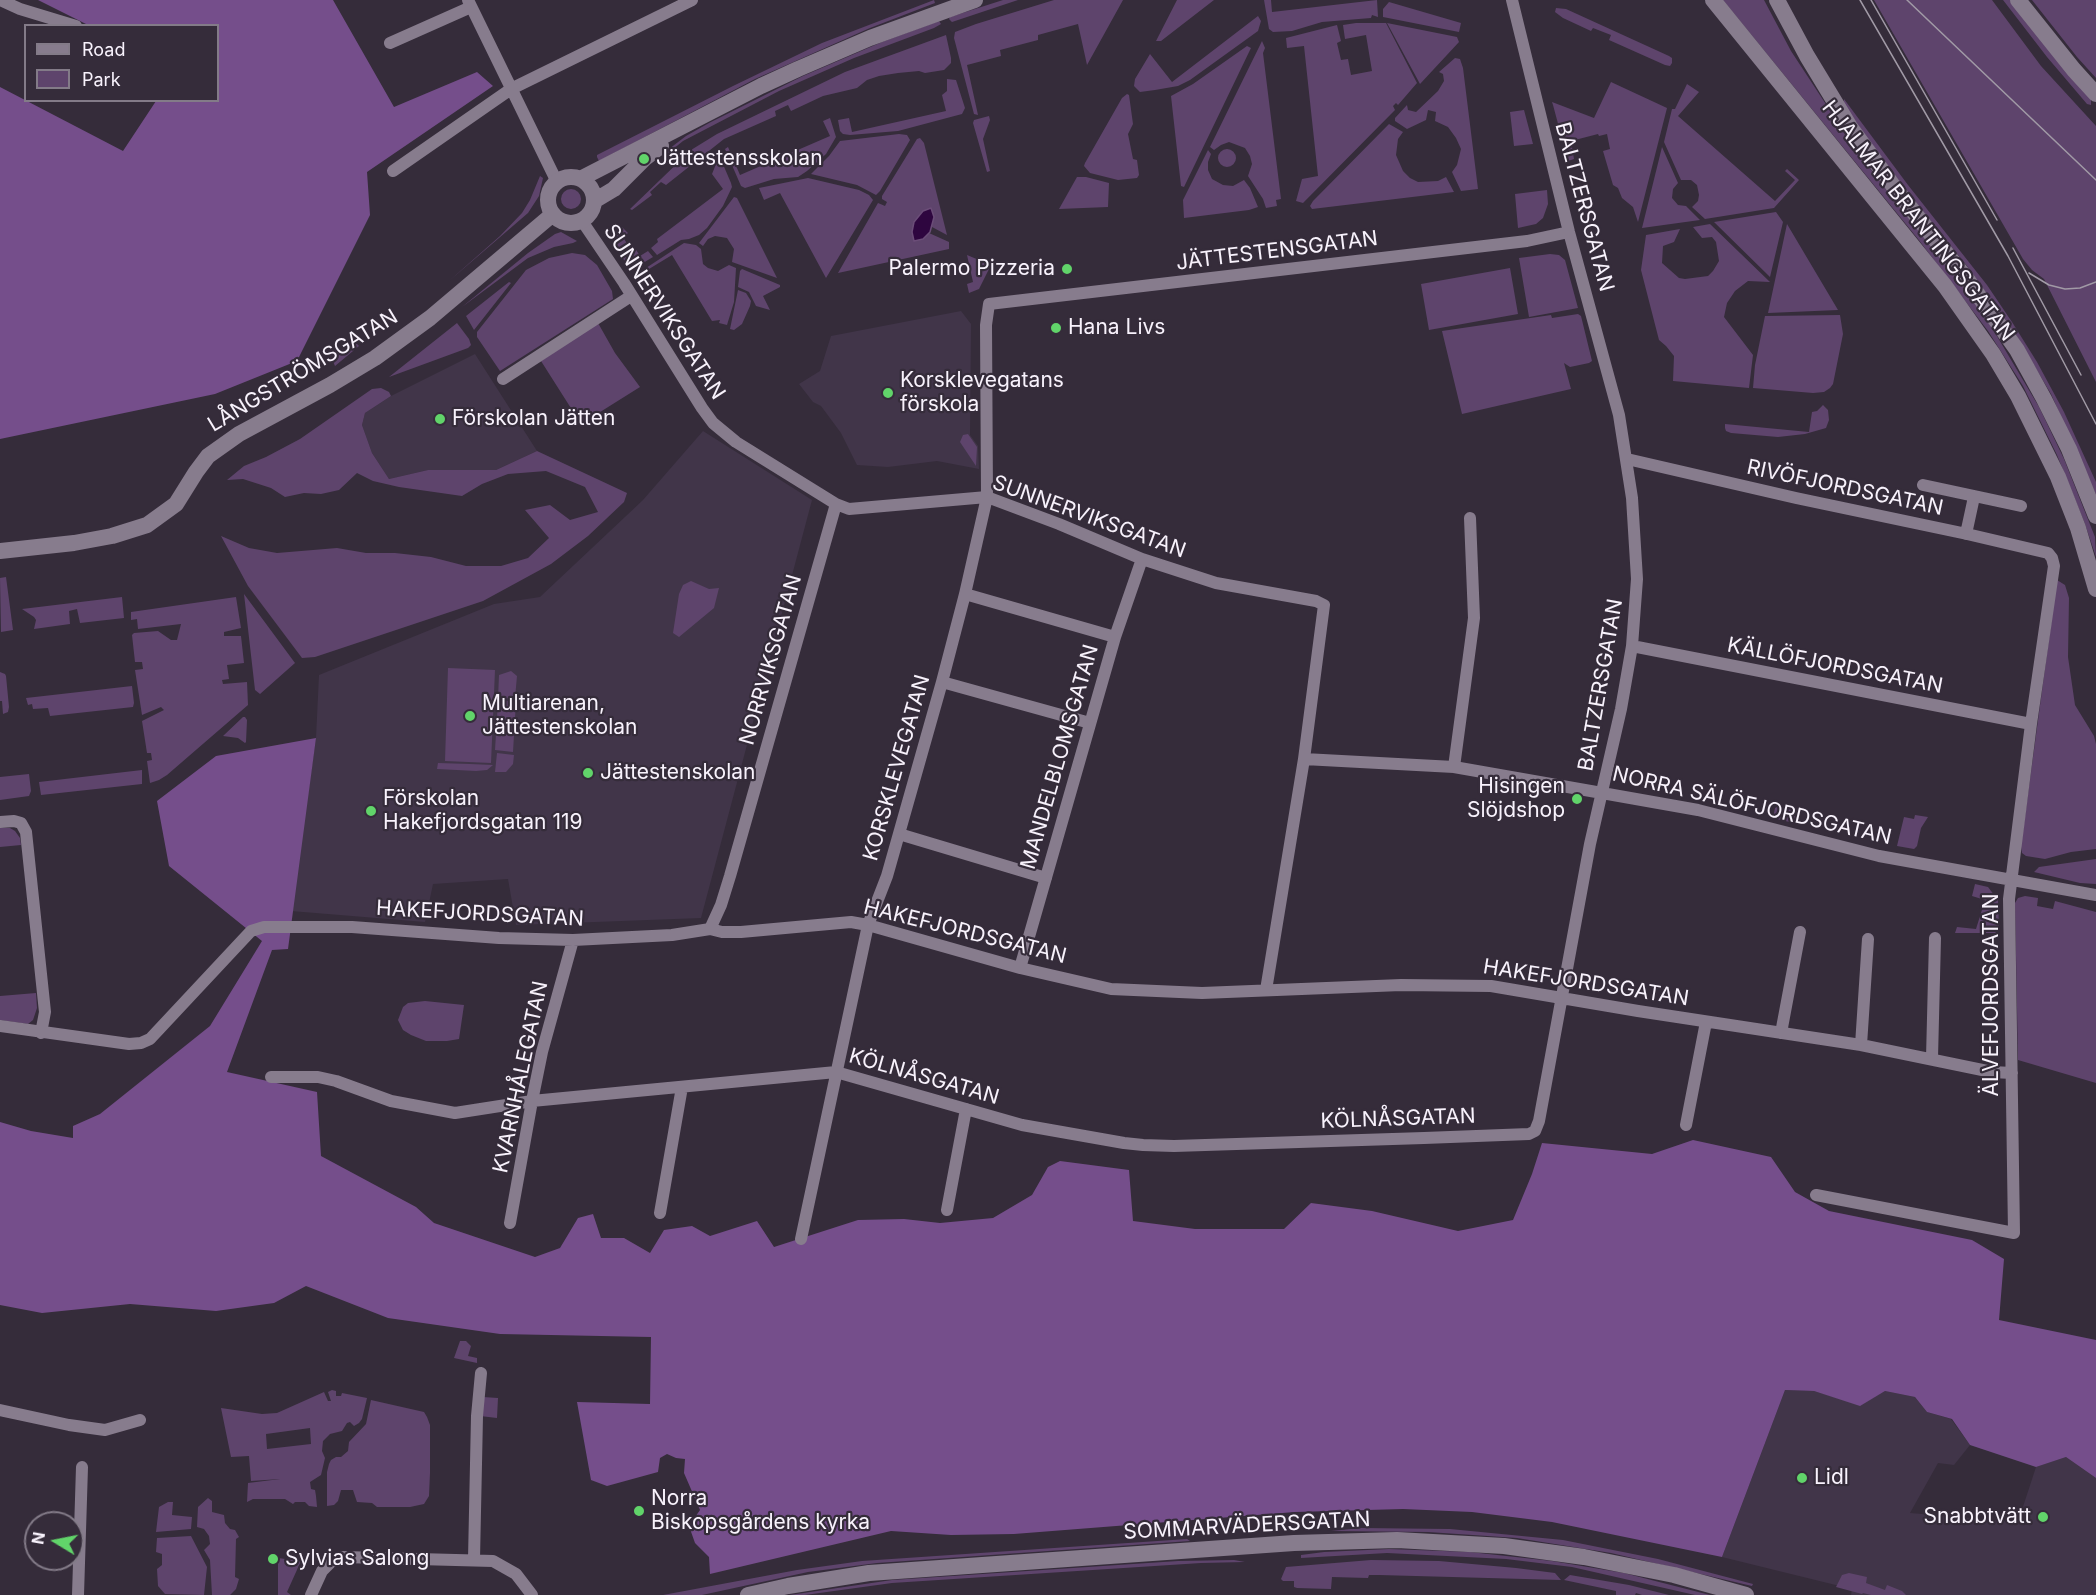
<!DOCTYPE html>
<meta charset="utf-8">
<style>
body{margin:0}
#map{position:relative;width:2096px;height:1595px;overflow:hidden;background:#352c3a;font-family:Inter,sans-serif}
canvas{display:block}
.legend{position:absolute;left:24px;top:24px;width:195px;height:78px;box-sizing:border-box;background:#352c3a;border:2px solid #837b88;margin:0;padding:8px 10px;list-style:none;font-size:18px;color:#f8f2fc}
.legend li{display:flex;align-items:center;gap:12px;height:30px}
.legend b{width:30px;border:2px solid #837b88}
.north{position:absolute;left:24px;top:1511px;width:60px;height:60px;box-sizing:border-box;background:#352c3a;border:2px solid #837b88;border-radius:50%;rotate:280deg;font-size:16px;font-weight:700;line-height:24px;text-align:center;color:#f8f2fc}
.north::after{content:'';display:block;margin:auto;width:21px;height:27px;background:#61d46a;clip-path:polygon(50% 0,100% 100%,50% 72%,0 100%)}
</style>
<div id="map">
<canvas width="2096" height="1595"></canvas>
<ul class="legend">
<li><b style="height:8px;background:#877c8d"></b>Road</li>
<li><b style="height:16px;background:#5e446c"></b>Park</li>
</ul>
<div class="north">N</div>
</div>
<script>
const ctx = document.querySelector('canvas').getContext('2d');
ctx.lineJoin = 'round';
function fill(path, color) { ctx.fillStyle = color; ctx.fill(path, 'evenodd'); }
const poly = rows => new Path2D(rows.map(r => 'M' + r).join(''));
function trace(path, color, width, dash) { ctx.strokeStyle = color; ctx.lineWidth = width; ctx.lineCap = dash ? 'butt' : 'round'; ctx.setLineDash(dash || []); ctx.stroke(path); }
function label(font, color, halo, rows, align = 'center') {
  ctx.font = font + ' Inter,sans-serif'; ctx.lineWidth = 4.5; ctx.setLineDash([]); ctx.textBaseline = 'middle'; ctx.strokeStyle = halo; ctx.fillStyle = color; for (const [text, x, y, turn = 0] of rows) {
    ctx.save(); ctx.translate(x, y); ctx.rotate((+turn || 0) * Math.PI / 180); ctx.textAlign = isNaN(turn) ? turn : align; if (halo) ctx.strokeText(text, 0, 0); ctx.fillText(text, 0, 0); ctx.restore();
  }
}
fill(poly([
 [961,311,971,324,970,435,978,446,979,469,937,461,888,467,857,465,841,433,821,406,813,402,799,384,820,371,831,336],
 [475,354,537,451,496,470,428,470,389,479,372,453,362,425,365,413,391,396],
 [703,431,812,500,701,918,516,925,508,879,433,884,425,922,291,911,316,738,319,675,494,604,540,597,643,500],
 [1785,1390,1814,1391,1860,1405,1885,1391,1915,1397,1927,1412,1951,1419,1970,1445,1954,1465,1938,1463,1910,1513,2018,1522,2036,1467,2066,1457,2096,1478,2096,1595,1851,1595,1852,1589,1722,1557]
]), '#413549');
fill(poly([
 [934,0,935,3,870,28,755,79,599,161,597,157,597,155,733,86,822,43],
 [1003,0,1018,0,952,22,949,19,950,17],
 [1054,0,1123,0,1087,65,1078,24,1038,35,1038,40,1000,50,1001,56,967,65,978,115,974,114,954,38,955,32,976,24],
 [1177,0,1214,0,1161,41,1156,41],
 [1264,0,1271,0,1272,12,1377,0,1378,17,1372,15,1371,18,1322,22,1292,31,1273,32,1269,29],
 [1723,0,1764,0,1791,51,1850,141,1883,186,1963,286,1988,321,2039,407,2064,459,2095,537,2096,557,2085,524,2057,455,2023,386,1988,331,1918,239],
 [1874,0,1992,0,2041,66,2096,126,2096,382,2044,279,2032,270,2023,259],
 [2003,0,2011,0,2091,99,2091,105,2087,104,2047,57],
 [2032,0,2096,0,2096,78,2077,57],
 [1389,2,1461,23,1459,32,1383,17,1383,9],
 [1556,8,1566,9,1669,56,1672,58,1672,63,1670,66,1665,65,1609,40,1611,35,1593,28,1591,31,1563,18,1555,12],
 [1258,16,1261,21,1258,31,1190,80,1178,86,1155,90,1140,92,1134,86,1135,79,1150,54,1172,82],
 [939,21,941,24,934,28,854,58,779,91,683,141,667,154,665,152,686,136,709,123,803,76,882,42],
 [1356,23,1386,23,1417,83,1398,105,1396,103,1393,106,1395,110,1303,203,1296,201,1302,179,1318,176,1304,46,1287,48,1286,38,1337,25,1341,41,1337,43,1341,60,1348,59,1351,75,1372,71,1366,35,1345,39,1343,25],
 [1387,23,1457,37,1459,42,1420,84],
 [946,35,951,58,951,63,944,70,925,73,919,71,898,73,879,76,867,80,857,88,823,96,791,111,788,105,775,111,776,116,724,139,666,185,661,182,650,192,652,195,632,210,630,209,691,150,717,134,845,72],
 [1262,41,1265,48,1263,53,1281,199,1276,200,1277,206,1266,208,1263,199,1248,176,1252,164,1250,156,1245,148,1229,142,1221,145,1214,150,1210,147],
 [1247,46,1251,48,1250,50,1184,187,1181,186,1171,96,1193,84],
 [1455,58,1460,59,1463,68,1478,189,1461,191,1452,172,1457,165,1461,149,1456,138,1448,127,1435,121,1436,112,1428,110,1426,120,1407,129,1395,121,1395,118,1407,105,1408,110,1416,112,1438,91,1444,81,1443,74,1439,72],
 [947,79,956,80,965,108,962,114,898,131,850,135,843,134,840,131,838,120,849,118,852,132,946,111,942,95,947,91],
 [1611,82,1667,108,1638,222,1633,207,1622,198,1618,188,1613,185,1603,151,1610,149,1607,134,1599,136,1598,134,1571,141,1574,159,1568,161,1553,105,1552,102,1594,118],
 [1687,84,1699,92,1678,116,1775,201,1795,180,1785,171,1787,169,1799,180,1774,208,1705,219,1692,207,1698,201,1699,195,1697,185,1691,180,1681,180,1664,142,1672,109,1675,109],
 [1127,94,1129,95,1133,124,1128,134,1133,159,1137,160,1139,175,1137,178,1118,180,1090,173,1084,166,1085,163,1122,98],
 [1844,99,1908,185,1987,285,2012,322,2037,362,2064,412,2096,482,2096,495,2051,394,2016,335,1967,266,1913,199,1864,134,1844,104],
 [1524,110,1533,144,1514,146,1510,112],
 [989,116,990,120,983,139,990,171,987,172,973,123,974,120],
 [830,118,836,137,826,154,807,171,798,177,774,179,745,188,741,186,725,149,728,147,740,175,830,136,823,121],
 [1389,124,1403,132,1398,139,1396,155,1403,171,1410,178,1418,182,1438,181,1446,177,1454,192,1312,209,1310,206,1313,201],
 [899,134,907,135,910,140,880,191,876,195,857,185,811,174,829,156,840,141],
 [920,138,924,143,947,235,932,227,923,211,914,222,929,233,949,242,949,249,838,273,878,203,885,206,887,202,882,199,882,196,917,139],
 [1662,147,1678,183,1673,189,1672,198,1678,205,1686,206,1700,220,1642,228],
 '1218 158a9 9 0 1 1 18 0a9 9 0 1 1-18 0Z',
 [1208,150,1211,154,1208,162,1208,170,1212,179,1223,185,1233,186,1244,180,1250,188,1258,207,1249,210,1184,218,1183,200],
 [718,159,722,162,731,183,732,187,723,206,707,228,699,235,689,239,681,240,657,255,651,248,658,242,657,239,723,189,712,174],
 [540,176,543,178,539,196,528,213,449,281,500,236,522,213,530,200],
 [1077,177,1086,177,1109,183,1108,207,1059,209],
 [808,178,859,190,869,195,873,200,826,278,780,193,764,200,759,188],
 '561 199a10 10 0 1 1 20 0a10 10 0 1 1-20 0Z',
 [1547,190,1548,204,1543,218,1536,224,1518,228,1515,194],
 [734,197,737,198,777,278,732,262,734,249,727,238,715,236,708,239,703,246,699,243],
 [1776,212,1783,222,1770,277,1714,222],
 [1710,224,1770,282,1748,281,1735,291,1727,303,1724,317,1753,355,1749,388,1673,381,1674,356,1666,346,1659,340,1641,270,1646,235,1680,229,1674,242,1663,246,1662,263,1679,278,1685,279,1708,276,1713,271,1719,261,1716,242,1712,237,1702,238,1693,227],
 [1787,224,1803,251,1838,310,1768,313],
 [622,227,628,233,623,237,629,247,633,245,640,256,648,251,653,257,643,263,638,264,629,263,624,260,615,246,612,237],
 [561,232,577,241,573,243,554,247,528,258,462,307,528,253,555,234],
 [684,243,696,245,701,249,703,264,708,268,718,271,729,265,736,268,734,302,727,325,719,323,720,320,712,321,672,255,649,269,646,268],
 [572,253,585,255,597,265,612,291,613,299,500,371,477,337,477,332,526,270,549,258],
 [1550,254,1559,255,1565,260,1578,308,1529,317,1519,258],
 [967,255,991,265,979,289,969,293,967,284,973,282],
 [1510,268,1518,314,1429,330,1421,284],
 [742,269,780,285,780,287,763,296,770,310,756,306,749,292,738,287,740,271],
 [509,282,511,283,474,330,466,316],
 [738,290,746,293,751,301,750,306,742,324,734,330,730,329],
 [1578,314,1581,316,1592,361,1589,363,1570,367,1564,363,1571,389,1462,414,1442,331,1551,315,1552,318],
 [1840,315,1843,334,1833,384,1830,388,1824,392,1813,393,1753,388,1755,365,1765,316],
 [457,323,469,339,471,345,468,348,389,377],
 [598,323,615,353,640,387,581,424,541,361],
 [351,341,355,342,359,346,335,366,332,359],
 [381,388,389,392,391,396,365,413,362,425,372,453,389,479,428,470,496,470,537,451,627,493,624,502,588,536,551,564,483,601,315,657,302,658,248,586,221,536,249,548,277,553,337,548,366,553,395,553,431,557,466,566,501,566,528,558,549,538,525,510,550,505,570,520,598,512,585,487,546,471,508,474,482,484,462,496,399,487,373,481,357,473,339,490,321,494,304,493,285,497,271,488,243,479,227,480,244,466,266,457,300,439,372,389],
 [1823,405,1828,410,1829,420,1826,428,1805,434,1778,437,1731,433,1726,431,1725,428,1725,424,1809,432,1812,412,1817,411],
 [968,434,977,447,976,466,960,442,963,435],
 [6,577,13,630,1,632,0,578],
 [2057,580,2065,585,2069,598,2068,657,2075,705,2094,736,2096,744,2096,849,2071,852,2045,859,2026,856,2022,853,2021,846],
 [691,581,709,589,719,588,714,608,679,637,673,633,679,594,683,585],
 [244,594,295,663,260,694,255,690],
 [122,597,124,618,80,623,77,609,69,611,70,624,34,629,36,620,34,617,22,609],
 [236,597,241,628,224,632,224,636,241,636,244,663,227,665,229,679,222,680,223,684,247,682,248,705,167,775,159,780,150,783,147,761,152,760,151,753,147,753,142,721,164,710,161,707,142,715,135,670,143,669,142,662,135,662,132,635,134,633,158,631,171,640,177,640,181,624,138,629,137,619,131,620,131,612],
 [448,668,495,670,491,763,445,761],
 [511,671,517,676,515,698,498,699,499,675],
 [0,672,5,674,6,676,9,707,8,712,3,714,2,701,0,701],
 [132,686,134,703,133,707,50,716,48,708,33,709,32,704,28,705,26,698],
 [498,701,516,701,513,752,495,750],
 [243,717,245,717,247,720,246,742,245,743,238,738,223,736],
 [497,753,514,755,513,764,506,772,495,772],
 [438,763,470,764,493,765,487,770,476,771,437,769],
 [142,770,142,784,41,795,39,782],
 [29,774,31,791,29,796,0,800,0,777],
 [1779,806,1793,808,1800,814,1798,824,1773,818,1775,808],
 [1915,815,1928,817,1921,828,1917,846,1914,849,1897,846,1904,817,1914,819],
 [0,828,10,828,15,831,20,838,21,845,0,847],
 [2096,859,2096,884,2080,883,2034,872,2039,867,2046,866],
 [1975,884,1988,887,1998,900,1999,930,1995,933,1955,933,1957,927,1976,929,1985,900,1972,896],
 [2025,896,2038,898,2037,906,2053,909,2055,901,2096,912,2096,1083,2018,1060,2015,903,2018,898],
 [36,993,37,1008,33,1020,28,1024,0,1020,0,996],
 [425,1001,464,1005,459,1039,447,1041,426,1041,411,1035,403,1030,398,1020,403,1007,408,1003],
 [460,1341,466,1341,471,1346,468,1356,477,1358,477,1363,454,1358],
 [332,1390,336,1391,336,1396,341,1396,342,1393,367,1398,362,1419,359,1423,354,1426,350,1422,347,1423,342,1431,330,1434,323,1441,322,1451,325,1458,321,1475,310,1482,311,1489,315,1490,316,1496,317,1507,309,1506,305,1502,295,1502,293,1504,285,1499,253,1499,247,1502,248,1483,280,1479,251,1481,249,1456,231,1457,221,1408,262,1414,277,1413,324,1392,328,1401,331,1401,328,1392],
 [310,1428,311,1444,267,1449,266,1434],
 [483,1397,498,1398,497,1418,480,1416],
 [371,1400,424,1412,427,1417,430,1425,430,1473,429,1496,424,1504,410,1507,377,1507,372,1503,357,1502,353,1490,341,1490,338,1501,334,1505,327,1506,327,1472,329,1464,331,1460,336,1457,341,1457,348,1451,349,1442,366,1424],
 [208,1498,212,1501,212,1512,224,1515,225,1523,230,1529,235,1530,239,1537,236,1539,235,1577,239,1579,236,1589,230,1595,212,1595,210,1560,204,1550,210,1544,209,1536,204,1529,197,1527,198,1507],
 [168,1502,173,1502,172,1515,192,1517,191,1529,156,1532,159,1507],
 [1361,1528,1450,1529,1563,1540,1658,1559,1753,1584,1752,1586,1611,1553,1517,1538,1428,1532,1331,1531],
 [191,1536,207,1567,204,1595,165,1594,158,1586,157,1569,162,1565,162,1554,156,1552,157,1538],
 [1187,1539,1190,1541,877,1563,808,1572,702,1595,663,1595,797,1570,862,1561],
 [1389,1549,1470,1552,1552,1561,1624,1573,1710,1595,1695,1595,1572,1567,1506,1559,1387,1553,1301,1558,1301,1555,1324,1552],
 [278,1558,301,1561,287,1592,291,1595,278,1595],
 [1234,1560,1245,1562,1201,1563,892,1583,805,1595,790,1595,892,1580,1178,1561],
 [1371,1560,1439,1561,1516,1568,1555,1573,1561,1580,1379,1575,1369,1575,1368,1578,1332,1577,1331,1589,1297,1588,1294,1587,1294,1581,1283,1581,1281,1579,1286,1567],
 [1849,1573,1867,1577,1866,1583,1885,1590,1887,1585,1902,1591,1906,1595,1871,1595,1863,1593,1862,1594,1836,1587,1842,1575],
 [1570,1575,1629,1585,1669,1595,1642,1595,1636,1593,1635,1595,1616,1595,1616,1591,1564,1580]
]), '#5e446c');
fill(poly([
 [38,0,333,0,394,107,477,72,493,86,367,172,370,215,297,361,215,394,0,439,0,87,123,151,156,101,218,100,218,26,88,25],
 [316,738,288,949,272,950,227,1072,317,1092,321,1156,416,1207,434,1223,535,1257,560,1248,578,1218,593,1214,601,1238,624,1238,650,1253,664,1230,692,1226,710,1236,757,1221,774,1247,858,1220,904,1219,940,1223,993,1218,1032,1195,1048,1167,1060,1161,1129,1170,1133,1221,1195,1229,1284,1229,1311,1203,1372,1211,1458,1231,1513,1220,1532,1174,1542,1143,1652,1154,1693,1140,1771,1157,1795,1192,1829,1211,1972,1240,2004,1259,1999,1320,2096,1340,2096,1478,2066,1457,2036,1467,1970,1445,1952,1419,1927,1412,1915,1397,1885,1391,1860,1406,1814,1391,1785,1390,1722,1557,1552,1522,1472,1512,1403,1509,1295,1512,1014,1534,951,1535,891,1531,710,1574,709,1557,695,1543,689,1526,700,1510,684,1473,685,1459,676,1458,667,1454,660,1458,658,1472,607,1486,591,1480,577,1402,650,1404,651,1337,500,1334,388,1318,306,1286,274,1303,216,1311,130,1304,42,1313,0,1305,0,1122,31,1131,73,1138,73,1126,100,1114,210,1026,262,941,169,866,157,801,216,756]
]), '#754e8b');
const water = poly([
 [931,208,934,217,930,232,923,239,914,241,912,232,914,222,923,211,931,208]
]);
fill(water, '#2e063f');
trace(water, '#6b4d78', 1.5);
trace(poly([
 [0,0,20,9,76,26],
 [468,0,557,182],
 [390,43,471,7],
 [393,171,511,89,692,0],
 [582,221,624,283,702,408,713,423,736,442,836,504,849,509,987,497,1059,524,1142,559,1216,583,1316,601,1324,605,1304,759,1266,990],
 [503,379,631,296],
 [1627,459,1796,498,1967,534,2048,553,2052,558,2054,566,2031,724,2009,899,2014,1233,1816,1195],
 [1923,485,2021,506],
 [1966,534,1974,497],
 [965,594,1115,637],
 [1632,646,2031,724],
 [942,682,1090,723],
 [1304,759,1454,767,1602,793,1698,810,1879,856,2096,895],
 [1454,767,1474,618,1470,518],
 [0,822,14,821,21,823,26,832,45,1012,41,1033],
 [899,834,1046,878],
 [710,929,721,905,730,876,836,504],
 [1020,968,1115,637,1142,559],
 [0,1026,129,1044,141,1043,150,1039,251,931,264,927,352,927,499,938,573,940,672,935,710,929,722,932,741,932,851,922,868,925,1020,968,1111,989,1202,993,1401,985,1491,986,1638,1011,1861,1045,1992,1072,2012,1073],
 [1781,1033,1800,932],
 [1861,1045,1868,939],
 [1932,1058,1935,938],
 [271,1077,318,1077,336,1081,391,1101,455,1113,532,1101,836,1072,1022,1125,1124,1143,1143,1145,1174,1146,1424,1138,1529,1134,1535,1131,1539,1121,1590,844,1621,709,1632,646,1637,579,1632,498,1619,415,1569,232,1512,0],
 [1686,1125,1706,1022],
 [947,1210,966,1109],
 [660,1213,682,1087],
 [510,1223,532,1101,542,1052,573,940],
 [801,1239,868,925,887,876,942,682,965,594,987,497,986,325,989,304,1527,241,1569,232],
 [0,1410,69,1425,105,1430,140,1420],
 [474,1559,477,1416,481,1373],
 [78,1595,82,1467],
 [311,1595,322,1571,331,1562,343,1557,493,1561,516,1574,532,1595]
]), '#877c8d', 12);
trace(poly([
 [1713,0,1945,286,1993,354,2018,396,2058,477,2078,528,2096,589],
 [1777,0,1807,56,1850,127,1897,191,1969,282,2017,350,2044,399,2069,449,2096,516],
 [2018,0,2074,70,2096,94],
 '548 200a23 23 0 1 1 46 0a23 23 0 1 1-46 0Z',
 [580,179,761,86,798,69,870,38,975,0],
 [594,201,614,189,644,159,661,146],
 [0,551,74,543,112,536,147,525,176,504,196,472,208,456,239,434,330,385,375,358,430,318,553,214],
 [748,1595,788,1586,869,1573,1294,1543,1397,1540,1504,1546,1584,1557,1674,1575,1746,1595]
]), '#877c8d', 16);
trace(poly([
 [1860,0,2008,256,2096,424],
 [1871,0,1997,220],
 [1907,0,2096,180],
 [2013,248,2081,375],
 [2029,273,2049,285,2065,289,2080,288,2096,282]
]), '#a19aa6', 1.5);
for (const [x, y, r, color] of [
 [644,159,6,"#61d46a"],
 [1067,269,6,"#61d46a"],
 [1056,328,6,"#61d46a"],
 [888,393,6,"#61d46a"],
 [440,419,6,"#61d46a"],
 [470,716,6,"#61d46a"],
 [588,773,6,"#61d46a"],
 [1577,799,6,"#61d46a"],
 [371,811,6,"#61d46a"],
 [1802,1478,6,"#61d46a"],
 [639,1511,6,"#61d46a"],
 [2043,1517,6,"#61d46a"],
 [273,1559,6,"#61d46a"]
]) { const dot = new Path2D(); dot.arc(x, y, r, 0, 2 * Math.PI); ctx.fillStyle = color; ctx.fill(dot); trace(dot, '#352c3a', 2); }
label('21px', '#f8f2fc', '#352c3a', [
 ["Jättestensskolan",656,159],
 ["Palermo Pizzeria",1055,269,"right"],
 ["Hana Livs",1068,328],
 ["Korsklevegatans",900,381],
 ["förskola",900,405],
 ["Förskolan Jätten",452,419],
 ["Multiarenan,",482,704],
 ["Jättestenskolan",482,728],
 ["Jättestenskolan",600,773],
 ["Hisingen",1565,787,"right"],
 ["Slöjdshop",1565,811,"right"],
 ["Förskolan",383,799],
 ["Hakefjordsgatan 119",383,823],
 ["Lidl",1814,1478],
 ["Norra",651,1499],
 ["Biskopsgårdens kyrka",651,1523],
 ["Snabbtvätt",2031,1517,"right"],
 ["Sylvias Salong",285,1559]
], 'left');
label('21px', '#f8f2fc', '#352c3a', [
 ["BALTZERSGATAN",1584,207,75],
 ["HJALMAR BRANTINGSGATAN",1918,221,52],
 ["JÄTTESTENSGATAN",1277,251,-7],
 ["SUNNERVIKSGATAN",664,312,57],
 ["LÅNGSTRÖMSGATAN",303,371,-31],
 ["RIVÖFJORDSGATAN",1845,488,12],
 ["SUNNERVIKSGATAN",1089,517,20],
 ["NORRVIKSGATAN",771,660,-74],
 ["KÄLLÖFJORDSGATAN",1835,666,11],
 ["BALTZERSGATAN",1601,685,-80],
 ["MANDELBLOMSGATAN",1060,757,-74],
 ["KORSKLEVEGATAN",897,768,-74],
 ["NORRA SÄLÖFJORDSGATAN",1752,806,13],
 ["HAKEFJORDSGATAN",480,914,3],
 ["HAKEFJORDSGATAN",965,932,14],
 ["HAKEFJORDSGATAN",1586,983,9],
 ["ÄLVEFJORDSGATAN",1992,995,-90],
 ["KVARNHÅLEGATAN",521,1077,-78],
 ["KÖLNÅSGATAN",924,1077,16],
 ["KÖLNÅSGATAN",1398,1119,-2],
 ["SOMMARVÄDERSGATAN",1247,1526,-3]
]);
</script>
